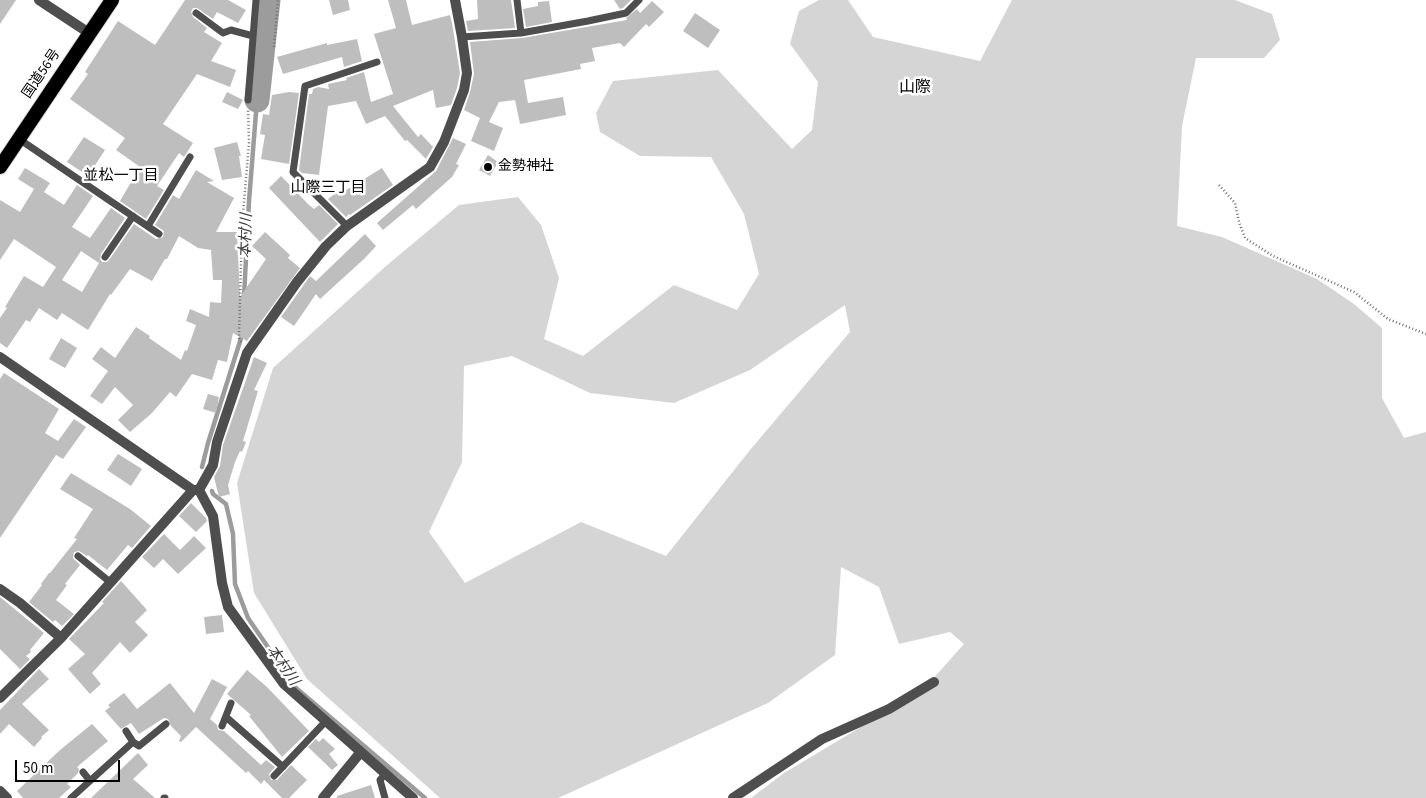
<!DOCTYPE html>
<meta charset="utf-8">
<style>
body{margin:0}
#map{position:relative;width:1426px;height:798px;overflow:hidden;background:#fff;font-family:"Source Sans 3",sans-serif}
canvas{display:block}
.scale{position:absolute;left:15px;top:760px;width:105px;height:22px;box-sizing:border-box;border:2px solid #000;border-top:0;padding-left:6px;font-size:15px;line-height:18px;white-space:nowrap;color:#000;-webkit-text-stroke:4px #fff;paint-order:stroke}
</style>
<div id="map">
<canvas width="1426" height="798"></canvas>
<div class="scale">50 m</div>
</div>
<script>
const ctx = document.querySelector('canvas').getContext('2d');
ctx.lineJoin = 'round';
function fill(path, color) { ctx.fillStyle = color; ctx.fill(path, 'evenodd'); }
const poly = rows => new Path2D(rows.map(r => 'M' + r).join(''));
function trace(path, color, width, dash) { ctx.strokeStyle = color; ctx.lineWidth = width; ctx.lineCap = dash ? 'butt' : 'round'; ctx.setLineDash(dash || []); ctx.stroke(path); }
function label(font, color, halo, rows, align = 'center') {
  ctx.font = font + ' "Source Sans 3","Noto Sans JP",sans-serif'; ctx.lineWidth = 5; ctx.setLineDash([]); ctx.textBaseline = 'middle'; ctx.strokeStyle = halo; ctx.fillStyle = color; for (const [text, x, y, turn = 0] of rows) {
    ctx.save(); ctx.translate(x, y); ctx.rotate((+turn || 0) * Math.PI / 180); ctx.textAlign = isNaN(turn) ? turn : align; if (halo) ctx.strokeText(text, 0, 0); ctx.fillText(text, 0, 0); ctx.restore();
  }
}
fill(poly([
 [819,0,848,0,873,37,980,61,1012,0,1235,0,1272,14,1280,40,1264,58,1196,58,1182,126,1177,226,1222,237,1317,279,1354,304,1382,328,1382,398,1404,438,1426,432,1426,798,751,798,784,773,923,690,964,644,950,632,899,644,879,587,841,567,835,655,768,703,558,798,440,798,307,679,254,593,237,483,273,368,386,266,459,205,518,197,541,225,559,278,544,339,583,356,674,285,737,310,759,274,744,214,711,157,640,156,600,132,596,113,613,81,718,70,792,149,812,130,818,82,790,44,799,11],
 [845,305,850,332,750,450,666,556,581,522,465,583,429,532,462,462,464,366,512,356,590,393,674,403,750,370]
]), '#d5d5d5');
trace(poly([
 [244,297,249,201,257,100],
 [202,467,208,443,243,332],
 [212,491,213,494,226,504,233,534,235,584,248,618,296,688,425,798]
]), '#9c9c9c', 4.5);
trace(poly([
 [257,100,268,0]
]), '#9c9c9c', 25);
fill(poly([
 [0,0,16,0,0,24],
 [185,0,228,0,246,10,238,23,217,12,213,19,197,8,193,8,191,12,193,17,207,28,204,32,222,43,211,61,236,70,230,87,197,74,163,124,193,143,184,157,179,153,157,186,164,190,146,219,120,201,140,167,116,150,125,138,70,99,88,74,85,72,118,21,155,45],
 [329,0,348,0,350,10,333,15],
 [388,0,406,0,412,25,450,15,452,23,460,73,457,88,451,105,436,108,433,90,393,106,418,137,421,134,433,147,426,159,407,140,405,141,385,116,366,124,356,101,328,106,319,175,302,173,299,170,309,94,312,94,313,89,318,87,329,89,328,84,347,80,346,78,364,72,371,102,393,94,374,34,396,28],
 [477,0,511,0,515,28,468,31,466,21,478,19],
 [614,0,631,0,623,8,620,9],
 [549,1,552,22,526,27,523,9,538,6,538,2],
 [652,1,664,12,649,27,646,24,624,47,620,43,592,48,595,61,580,64,581,69,524,80,528,103,563,97,566,115,520,124,515,100,499,102,489,122,503,128,494,151,471,141,480,118,464,110,470,92,474,74,470,42,522,38,627,20,626,18,637,9,640,13],
 [695,13,720,30,708,48,683,31],
 [357,39,362,61,344,67,342,57,283,74,277,57,327,43,327,45],
 [227,92,243,100,238,109,222,102],
 [289,92,299,93,289,164,261,159,265,135,260,134,263,114,269,115,272,95],
 [84,137,105,150,88,176,67,162],
 [453,138,466,144,456,164,459,165,452,177,416,209,413,205,383,230,377,223,436,171],
 [237,142,241,156,239,156,242,177,222,180,214,148],
 [488,155,498,162,490,176,479,170],
 [25,168,50,183,44,192,64,205,77,185,93,196,72,227,90,238,111,208,125,218,101,254,100,259,102,262,107,262,109,260,134,224,156,239,163,237,164,231,155,225,173,195,179,199,196,170,214,181,207,182,234,198,216,232,237,232,240,297,266,259,252,246,265,232,290,255,288,258,300,268,247,341,233,333,227,362,218,360,212,380,192,374,176,397,170,392,152,413,130,432,118,420,133,405,115,387,102,404,90,396,108,371,92,359,101,347,115,358,136,327,150,336,149,338,181,360,185,350,187,351,196,325,186,321,190,309,209,317,210,302,221,303,222,280,213,280,211,250,198,248,179,236,167,259,165,259,152,281,130,269,111,295,110,294,88,330,62,313,57,320,39,308,30,322,26,320,7,348,0,343,0,318,7,308,5,307,24,276,43,287,56,267,14,239,0,260,0,200,20,212,34,189,18,179],
 [81,251,99,263,82,292,62,280],
 [382,168,393,185,350,215,349,214,346,217,328,199,341,189,343,192],
 [281,176,308,204,314,209,319,205,338,224,320,242,269,188],
 [365,234,376,246,365,258,320,299,316,294,294,326,281,317,310,276,316,281],
 [61,338,77,348,65,368,49,359],
 [254,357,267,363,254,390,258,391,243,441,246,442,242,452,240,451,235,462,228,485,230,494,219,497,214,477,220,466,223,445],
 [4,373,59,409,45,433,58,441,74,419,86,427,63,459,56,455,0,538,0,379],
 [208,394,219,397,216,413,203,409],
 [118,454,142,469,131,486,107,470],
 [71,473,130,509,151,526,132,548,128,545,107,570,88,555,87,556,79,551,74,552,73,558,80,565,65,584,67,585,56,600,74,614,62,626,55,620,53,622,29,602,42,585,41,584,49,573,50,573,77,539,74,538,93,509,60,489],
 [191,503,206,518,207,521,196,532,179,516],
 [164,534,180,550,194,536,206,548,178,574,163,559,154,568,142,557],
 [121,581,147,610,135,622,148,635,130,653,120,642,92,673,101,684,90,694,68,669,85,654,69,639,104,603,102,602],
 [0,597,44,633,30,650,31,652,26,656,30,659,20,669,0,649],
 [222,615,224,632,206,634,204,617],
 [39,669,49,679,22,704,49,730,41,737,42,738,34,747,9,724,0,734,0,710],
 [247,670,267,687,309,731,282,757,249,716,251,715,227,694],
 [212,679,227,687,210,719,217,725,218,730,224,731,261,765,266,760,275,767,269,774,271,780,277,780,291,765,307,780,289,798,282,798,264,780,261,784,248,771,246,773,196,727,181,742,179,741,181,736,171,726,168,719,164,718,139,734,131,723,121,729,105,711,110,707,108,705,124,693,137,709,170,683,194,713],
 [92,724,108,741,77,767,79,769,78,773,67,784,71,787,59,798,23,798,17,791,60,750],
 [323,738,335,749,329,754,338,765,332,770,308,747,316,739,319,742],
 [138,753,148,765,133,779,155,798,91,798],
 [371,785,375,798,337,798,337,796]
]), '#bebebe');
const trunk = poly([
 [0,167,112,0]
]);
trace(trunk, '#dbdbdb', 16);
trace(poly([
 [274,47,278,0],
 [1219,185,1235,203,1239,222,1245,238,1273,256,1354,292,1388,319,1426,334],
 [241,342,239,338,242,226,249,143,248,109]
]), '#707070', 2.5, [1, 2.5]);
trace(poly([
 [517,0,521,33],
 [196,13,223,33,231,30,253,36],
 [462,37,521,33,588,21,626,13,639,0],
 [248,100,256,0],
 [19,139,159,234],
 [148,226,190,157],
 [347,226,293,172,305,86,377,62],
 [105,257,133,216],
 [78,556,110,582],
 [226,717,283,767],
 [222,726,231,703],
 [126,731,133,742],
 [83,772,90,781],
 [385,774,380,780,385,798],
 [274,776,325,722],
 [71,798,133,742,139,746,166,724],
 [164,798,165,798]
]), '#4e4e4e', 7);
trace(poly([
 [39,0,89,33],
 [0,357,193,490,199,490,213,516,222,583,228,607,284,684,413,798],
 [199,490,213,465,217,442,247,353,297,282,326,246,347,226,430,167,444,142,464,90,467,73,462,37,455,0],
 [0,589,20,603,61,638],
 [0,698,61,638,193,490],
 [0,791,7,798],
 [323,798,360,753],
 [733,798,822,739,889,709,934,682]
]), '#4e4e4e', 10);
trace(trunk, '#000', 14);
for (const [x, y, r, color] of [
 [488,167,5,"#000"]
]) { const dot = new Path2D(); dot.arc(x, y, r, 0, 2 * Math.PI); ctx.fillStyle = color; ctx.fill(dot); trace(dot, '#fff', 2); }
label('14px', '#000', '#fff', [
 ["国道56号",42,74,-56]
]);
label('14px', '#000', '#fff', [
 ["金勢神社",498,167]
], 'left');
label('15px', '#000', '#fff', [
 ["並松一丁目",121,177],
 ["山際三丁目",328,189]
]);
label('italic 15px', '#3d3d3d', '#fff', [
 ["本村川",247,236,-88],
 ["本村川",282,666,55]
]);
label('16px', '#000', '#fff', [
 ["山際",915,88]
]);
</script>
